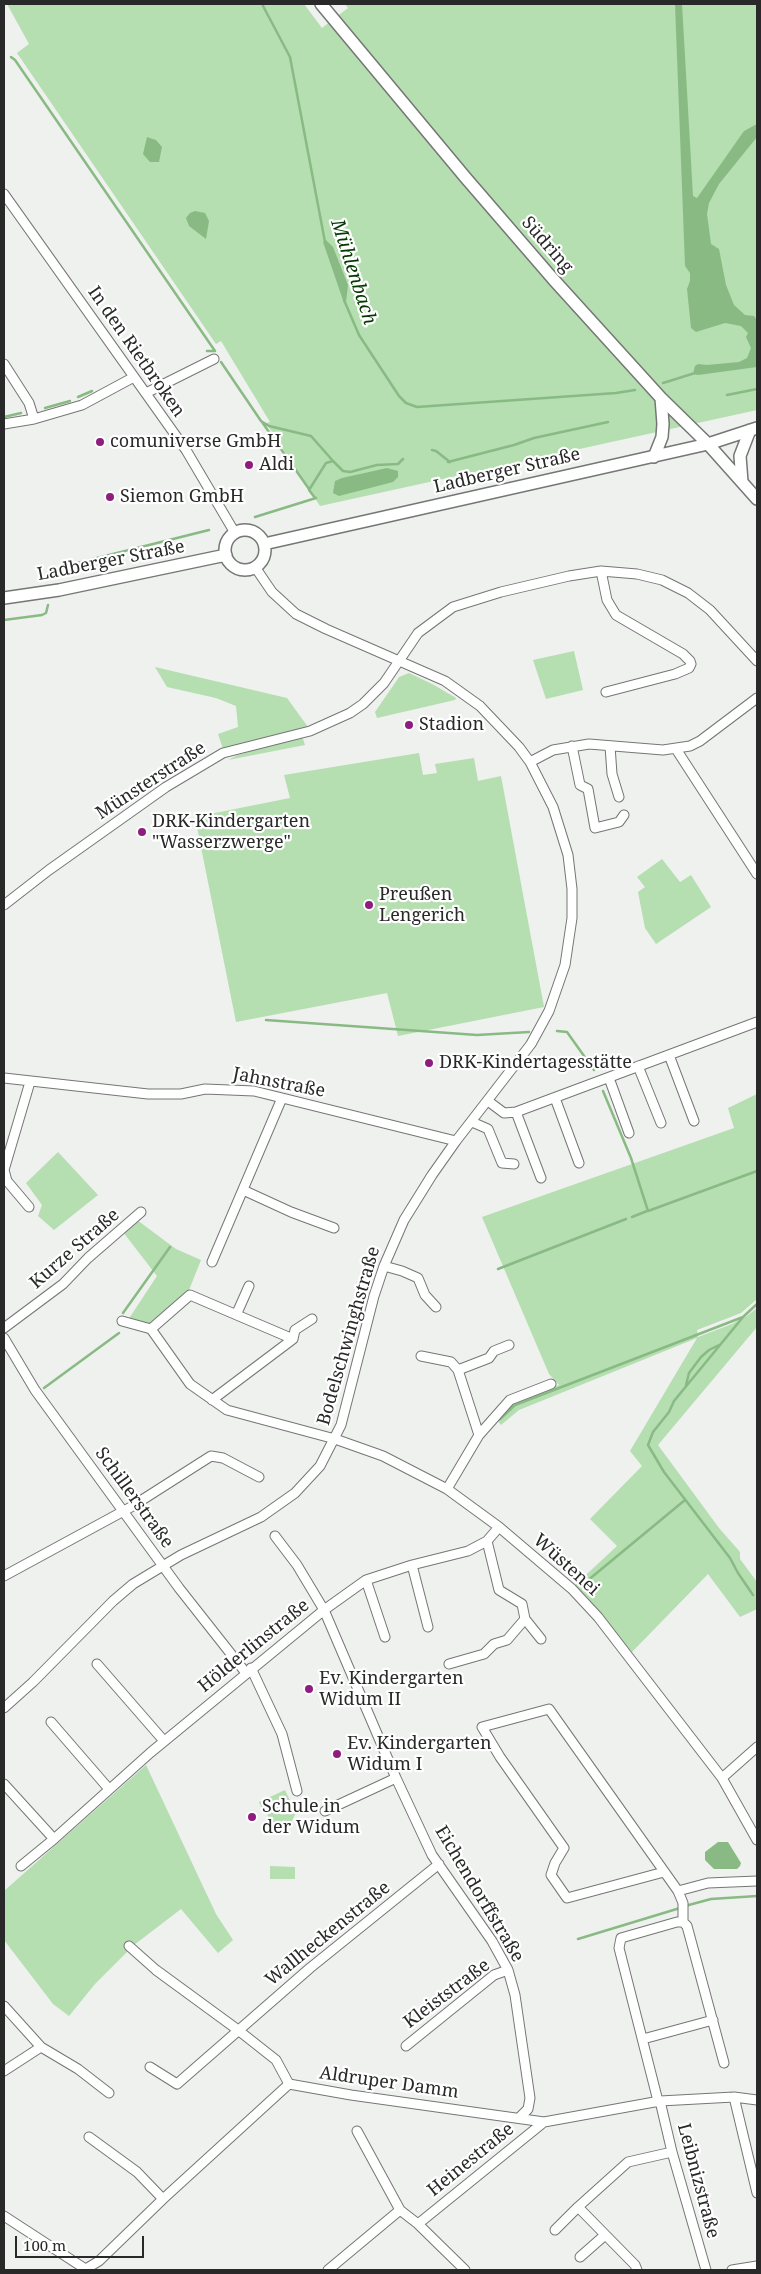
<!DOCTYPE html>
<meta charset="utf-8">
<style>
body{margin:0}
#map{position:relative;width:761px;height:2274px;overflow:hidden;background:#eef1ee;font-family:"Noto Serif",serif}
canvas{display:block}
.frame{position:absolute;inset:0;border:5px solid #282928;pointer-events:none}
.scale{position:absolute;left:15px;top:2236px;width:129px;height:22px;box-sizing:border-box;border:2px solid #282928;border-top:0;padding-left:6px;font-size:15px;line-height:18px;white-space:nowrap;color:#282928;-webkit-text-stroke:4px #fff;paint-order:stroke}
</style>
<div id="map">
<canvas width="761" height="2274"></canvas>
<div class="frame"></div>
<div class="scale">100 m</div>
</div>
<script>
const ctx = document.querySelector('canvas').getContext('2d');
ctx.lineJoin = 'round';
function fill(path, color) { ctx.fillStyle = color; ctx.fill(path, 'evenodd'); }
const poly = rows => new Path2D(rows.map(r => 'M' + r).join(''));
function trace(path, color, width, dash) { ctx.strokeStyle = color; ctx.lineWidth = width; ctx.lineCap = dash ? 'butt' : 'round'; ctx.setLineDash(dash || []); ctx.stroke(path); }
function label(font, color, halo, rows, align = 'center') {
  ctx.font = font + ' "Noto Serif",serif'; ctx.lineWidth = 4.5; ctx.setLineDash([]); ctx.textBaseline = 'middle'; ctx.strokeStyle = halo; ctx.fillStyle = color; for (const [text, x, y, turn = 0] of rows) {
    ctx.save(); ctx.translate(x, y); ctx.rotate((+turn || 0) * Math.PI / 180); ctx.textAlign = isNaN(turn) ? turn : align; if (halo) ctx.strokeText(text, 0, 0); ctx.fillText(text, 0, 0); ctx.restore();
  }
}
fill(poly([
 [7,4,304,4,322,28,348,8,345,4,757,4,757,410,320,506,266,423,270,422,221,341,216,344,17,53,29,44],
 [574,651,583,690,546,699,533,660],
 [155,667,287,698,308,727,223,749,218,734,238,727,236,706,216,698,167,687],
 [409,673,434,685,456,698,455,700,377,718,375,712,395,683,399,677],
 [302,736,305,745,228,760,238,755],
 [419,753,423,775,437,773,435,764,474,758,478,781,501,776,544,1007,398,1036,387,993,236,1022,195,817,290,798,284,775],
 [662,859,680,882,691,875,711,907,656,944,645,928,638,892,645,887,637,877],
 [757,1094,757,1299,741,1313,697,1330,698,1337,732,1324,747,1316,757,1308,757,1327,658,1445,719,1528,740,1552,740,1559,757,1582,757,1609,740,1617,708,1574,632,1652,574,1586,617,1546,590,1519,642,1466,630,1451,697,1338,519,1410,501,1425,497,1420,513,1403,559,1385,549,1374,482,1217,734,1128,728,1108],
 [58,1152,98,1195,54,1230,38,1216,42,1205,26,1183],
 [137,1220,176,1249,201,1260,187,1295,151,1326,128,1320,157,1276,123,1232],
 [146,1765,216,1914,233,1940,218,1953,181,1909,134,1945,95,1984,69,2016,53,2004,4,1940,4,1891],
 [285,1790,296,1813,290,1824,284,1826,269,1823,267,1812,263,1811,259,1802],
 [270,1866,295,1867,295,1879,270,1879]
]), '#b5deb1');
fill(poly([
 [675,4,682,4,693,196,697,198,744,131,757,124,757,137,719,184,709,203,707,214,711,244,719,249,726,285,734,305,745,315,754,316,757,320,757,367,698,375,693,374,695,366,698,364,707,365,739,362,747,358,751,348,746,337,748,333,741,326,725,323,696,332,691,328,687,289,690,281,690,273,685,266],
 [147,137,156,140,162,147,159,162,150,162,143,154],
 [195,211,205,213,209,221,206,239,189,226,186,218,190,213],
 [326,240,333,247,348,285,346,302,344,303,323,242],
 [387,468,398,471,398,477,393,482,339,496,333,493,335,481,342,478],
 [718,1842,728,1842,741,1863,740,1866,737,1869,714,1869,705,1860,705,1852]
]), '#89ba84');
trace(poly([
 [262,4,290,57,325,242],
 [11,57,15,60,215,351],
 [344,300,359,335,399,396,406,403,417,407,616,393,635,390],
 [207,351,215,351],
 [221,362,261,421,269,426,311,436,333,461],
 [663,383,695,373],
 [727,395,757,389],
 [78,397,92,391],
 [45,408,70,401],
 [4,417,21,413],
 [262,422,309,489],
 [432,450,436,451,450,462],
 [448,462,514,445,534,438,608,422],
 [315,498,309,490,326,463,333,461,343,471,350,472,377,465,398,464,403,459],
 [255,517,316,498],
 [59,575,61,568,69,565,209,530],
 [4,620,42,615,46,613,48,605],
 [266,1020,477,1035,529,1032],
 [557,1031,567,1032,594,1070],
 [603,1091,631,1158,648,1211,757,1171],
 [632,1217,647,1211],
 [498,1269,626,1219],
 [123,1313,170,1247],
 [743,1317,674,1401,669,1412,653,1432,648,1445,664,1472,730,1558,738,1573,753,1595],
 [686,1385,689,1373,701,1357,709,1350,719,1345],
 [44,1388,119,1333],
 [500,1419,515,1405,743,1317,757,1304],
 [587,1581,685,1500],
 [685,1906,711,1899,757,1896],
 [578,1939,680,1908]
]), '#89ba84', 2.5);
const minor = poly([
 [4,194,186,450,235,533],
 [4,364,29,403,34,419],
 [146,393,214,359],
 [4,424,34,419,82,405,134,377],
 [601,571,607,600,616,615,683,654,690,661,691,664,689,668,675,674,606,692],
 [572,746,580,785,588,789,595,828,619,822,624,815],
 [610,746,612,774,619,797],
 [676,749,757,874],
 [530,762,553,750,589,744,663,750,690,746,700,741,757,698],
 [4,905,49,870,166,787,223,753,310,731,350,713,363,704,384,683,418,633,453,607,501,592,569,576,601,571,637,574,662,580,688,593,710,610,757,661],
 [669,1055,694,1121],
 [638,1066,661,1123],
 [4,1078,148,1094,181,1094,205,1089,254,1091,456,1141],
 [609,1078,629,1133],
 [555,1098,579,1163],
 [488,1101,504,1113,516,1112,757,1022],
 [516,1112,541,1178],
 [472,1122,488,1129,502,1163,514,1164],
 [243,1190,291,1212,334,1228],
 [29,1207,7,1181,4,1170,30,1082],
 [212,1262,282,1098],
 [384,1266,402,1271,418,1278,425,1295,436,1307],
 [237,1313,249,1286],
 [122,1321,151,1329,190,1384,227,1410,335,1439,383,1456,447,1489,499,1527,572,1589,598,1617,722,1778,757,1840],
 [4,1328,63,1284,88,1258,141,1212],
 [151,1329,190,1295,293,1339,212,1400],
 [4,1338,35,1390,179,1588,246,1673],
 [293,1339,295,1330,312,1319],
 [421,1356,451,1362,458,1370,479,1435,447,1489],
 [458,1370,489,1358,494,1351,509,1345],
 [479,1435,510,1400,551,1384],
 [275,1536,297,1565,324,1610,396,1778,432,1855,492,1941,508,1970,515,1995,530,2098,528,2109,520,2117],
 [412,1565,428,1627],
 [4,1576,131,1507,211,1456,223,1458,259,1477],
 [366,1580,385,1637],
 [525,1619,541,1639],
 [97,1664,164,1741],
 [449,1664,484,1654,494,1644,507,1640,525,1619,522,1604,499,1590,487,1541],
 [251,1668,282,1734,297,1791],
 [4,1708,33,1682,113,1601,133,1584,181,1555,261,1517,295,1493,320,1466,341,1425,374,1296,384,1266,404,1220,432,1175,456,1141,531,1044,549,1011,565,965,572,918,572,889,568,855,553,807,530,762,519,747,480,706,445,681,326,629,296,614,272,592,255,567],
 [51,1722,109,1789],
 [722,1778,757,1747],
 [4,1784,54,1839],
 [325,1811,396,1778],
 [21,1866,54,1839,150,1753,324,1610,366,1580,412,1565,468,1551,487,1541,499,1527],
 [664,1872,567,1898,551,1875,555,1863,564,1848,500,1757,482,1727,549,1709,678,1891,683,1903,683,1922],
 [678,1891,708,1883,757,1881],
 [129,1946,156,1970,238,2030,276,2060,289,2084],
 [4,2006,41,2047],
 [643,2039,713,2020],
 [406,2046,494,1975,508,1970],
 [150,2067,177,2084,310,1968,439,1864],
 [4,2071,41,2047,78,2069,109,2093],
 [734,2097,757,2193],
 [658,2101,619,1948,621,1938,677,1922,683,1922,687,1926,724,2063],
 [660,2101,672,2152,706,2270],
 [357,2131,400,2210,418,2224,465,2270],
 [89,2137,137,2172,163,2199],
 [4,2216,87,2270],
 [418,2224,544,2122],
 [555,2230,578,2207],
 [580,2257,605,2235],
 [84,2270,99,2261,163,2199,289,2084,351,2095,544,2122,660,2101,734,2097,757,2100],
 [328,2270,400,2210],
 [637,2270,635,2265,578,2207,628,2162,672,2152],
 [732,2270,757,2266]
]);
const major = poly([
 [321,4,465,177,553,279,661,398,708,444,757,499],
 [654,457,662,437,663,424,661,398],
 [742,482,740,456,750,430],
 '225 550a20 20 0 1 1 40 0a20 20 0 1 1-40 0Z',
 [264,544,708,444,757,428],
 [4,598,59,590,226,555]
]);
trace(minor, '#747774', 11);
trace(major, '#747774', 14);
trace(minor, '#fff', 9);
trace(major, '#fff', 11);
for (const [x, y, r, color] of [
 [100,442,5,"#8e1d7e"],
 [249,465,5,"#8e1d7e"],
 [110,497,5,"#8e1d7e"],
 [409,725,5,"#8e1d7e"],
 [142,832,5,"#8e1d7e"],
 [369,905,5,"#8e1d7e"],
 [429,1063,5,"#8e1d7e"],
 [309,1689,5,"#8e1d7e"],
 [337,1754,5,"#8e1d7e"],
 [252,1817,5,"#8e1d7e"]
]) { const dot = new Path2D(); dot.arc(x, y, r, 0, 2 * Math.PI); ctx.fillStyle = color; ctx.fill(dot); trace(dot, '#fff', 2); }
label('18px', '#282928', '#fff', [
 ["Südring",547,245,49],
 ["In den Rietbroken",136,352,55],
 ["Ladberger Straße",507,471,-13],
 ["Ladberger Straße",111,561,-11],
 ["Münsterstraße",151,781,-33],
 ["Jahnstraße",279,1083,11],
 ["Kurze Straße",75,1249,-41],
 ["Bodelschwinghstraße",349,1336,-74],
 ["Schillerstraße",134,1498,54],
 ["Wüstenei",566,1565,42],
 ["Hölderlinstraße",254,1646,-39],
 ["Eichendorffstraße",479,1894,59],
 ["Wallheckenstraße",328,1934,-39],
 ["Kleiststraße",447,1994,-37],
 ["Aldruper Damm",389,2083,8],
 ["Heinestraße",471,2160,-39],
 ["Leibnizstraße",698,2181,75]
]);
label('18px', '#282928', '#fff', [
 ["comuniverse GmbH",110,442],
 ["Aldi",259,465],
 ["Siemon GmbH",120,497],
 ["Stadion",419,725],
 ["DRK-Kindergarten",152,822],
 ["\"Wasserzwerge\"",152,843],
 ["Preußen",379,895],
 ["Lengerich",379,916],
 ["DRK-Kindertagesstätte",439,1063],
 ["Ev. Kindergarten",319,1679],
 ["Widum II",319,1700],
 ["Ev. Kindergarten",347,1744],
 ["Widum I",347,1765],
 ["Schule in",262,1807],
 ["der Widum",262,1828]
], 'left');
label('italic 19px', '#053a03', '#fff', [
 ["Mühlenbach",353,272,72]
]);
</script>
